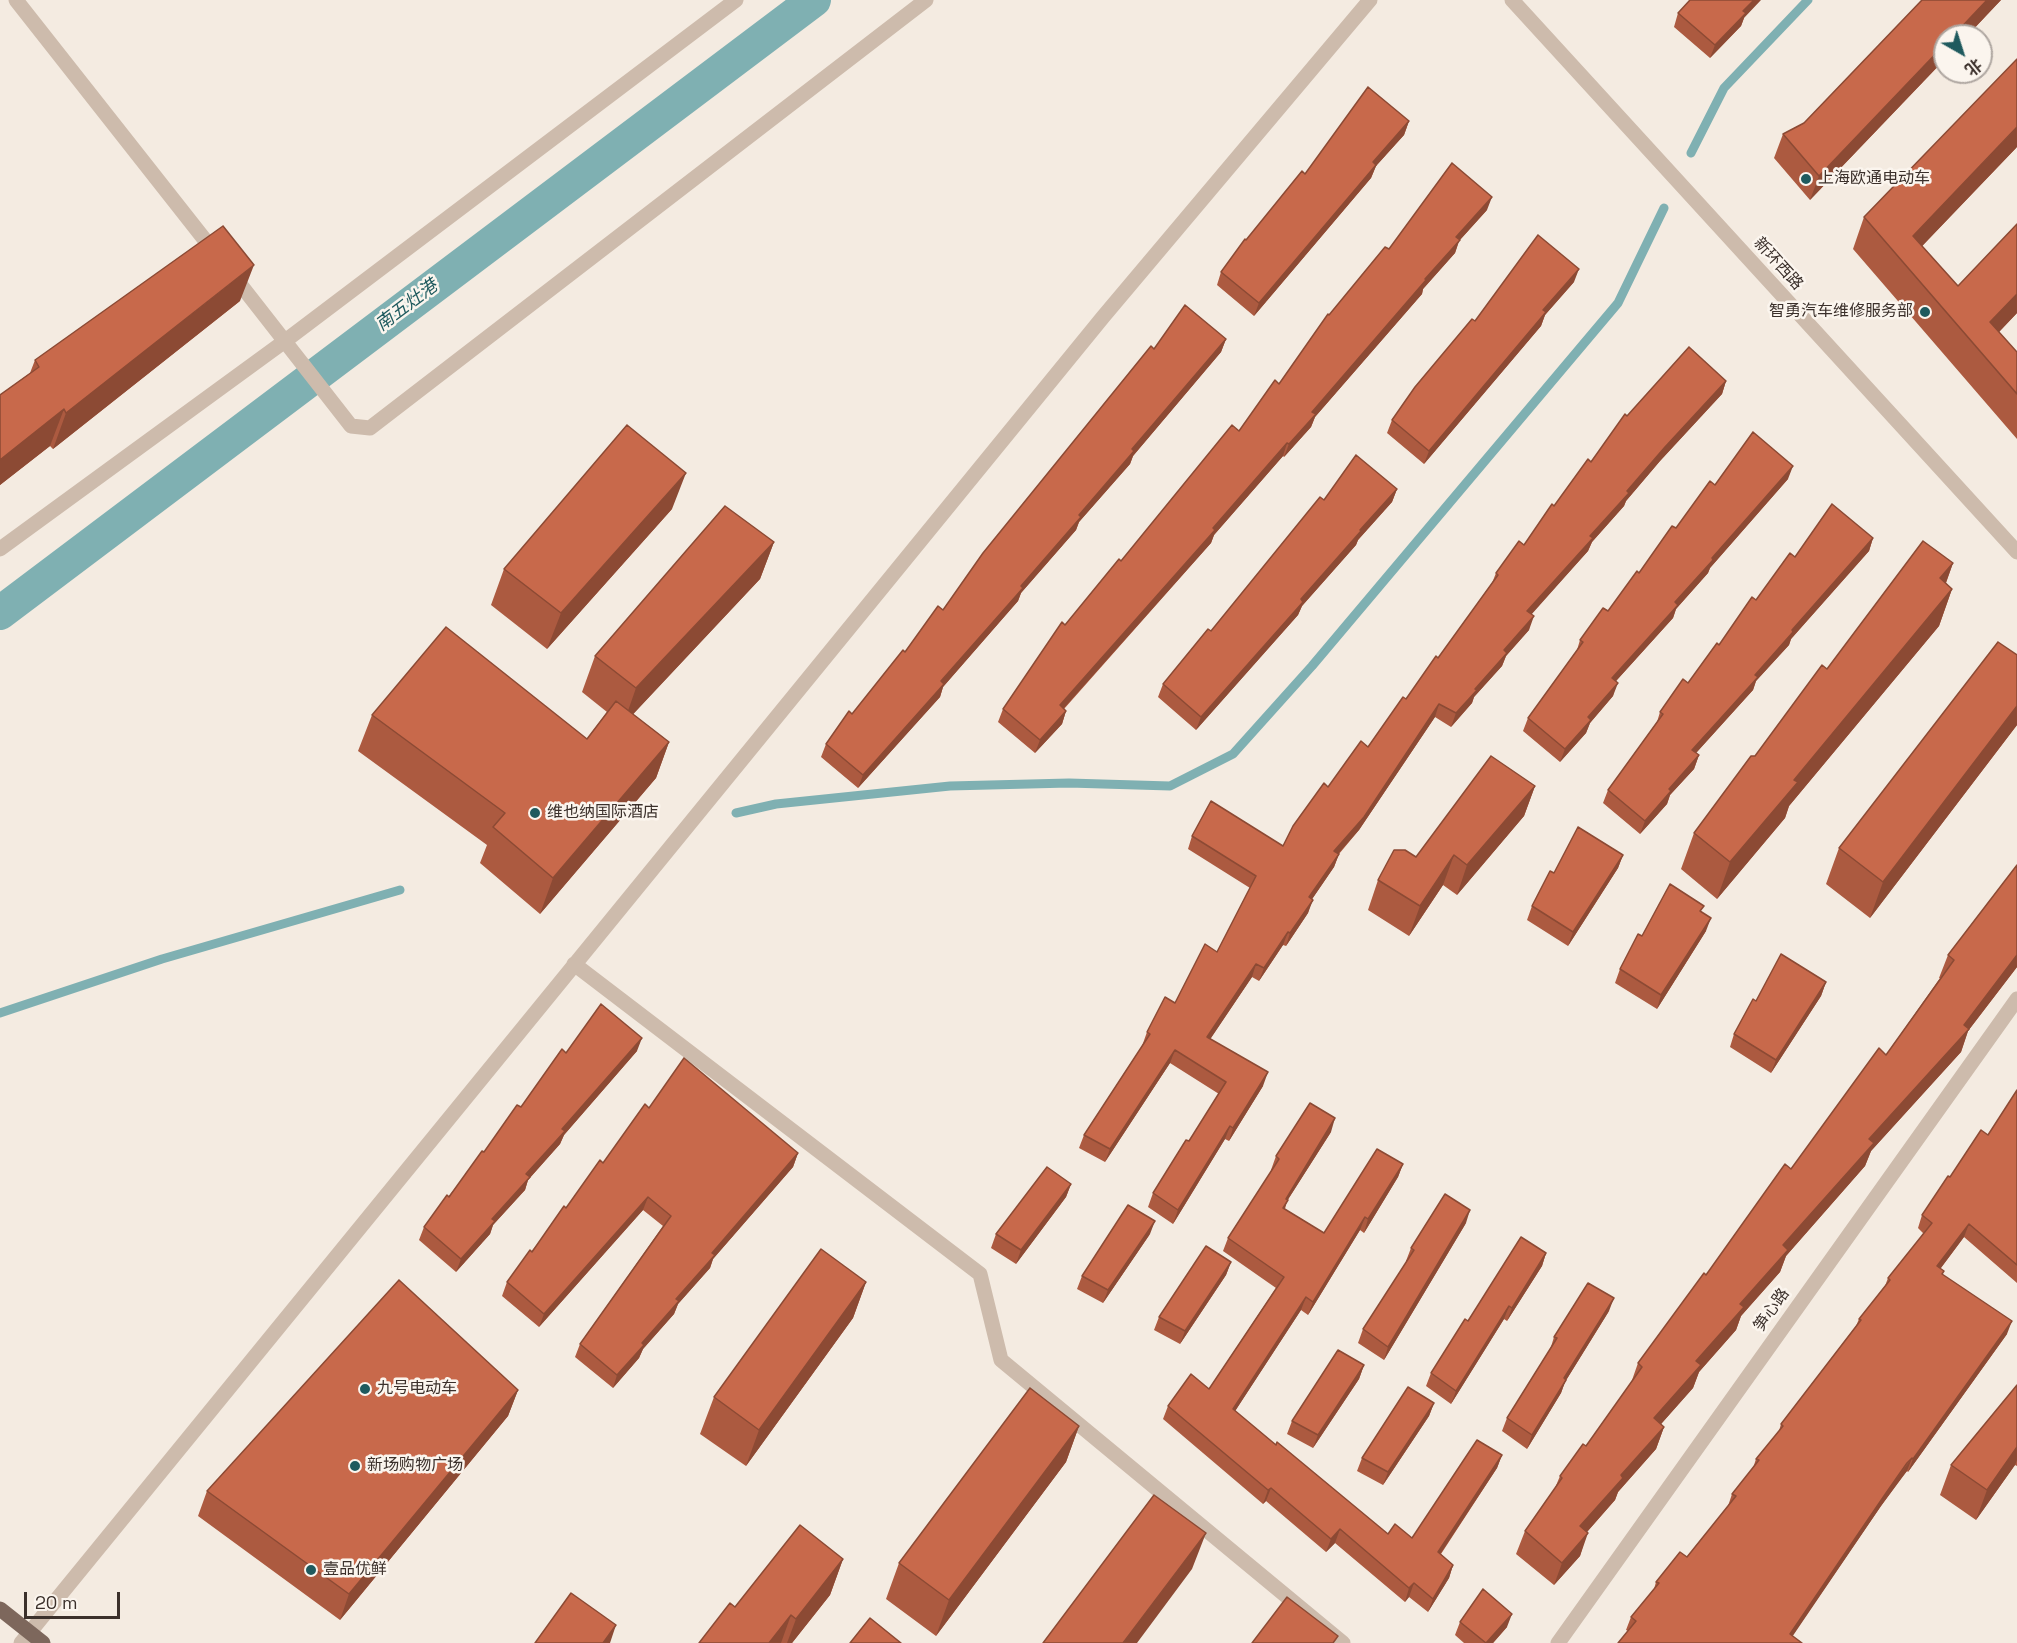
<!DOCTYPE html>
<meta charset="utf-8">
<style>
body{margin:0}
#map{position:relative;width:2017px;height:1643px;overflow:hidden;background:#f4ebe1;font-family:"Space Grotesk","Noto Sans SC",sans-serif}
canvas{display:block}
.north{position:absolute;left:1933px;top:24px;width:60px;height:60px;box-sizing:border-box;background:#fbf5ee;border:2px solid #aea6a0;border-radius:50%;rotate:141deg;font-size:16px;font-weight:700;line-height:24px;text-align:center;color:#3b302b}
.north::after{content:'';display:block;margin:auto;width:21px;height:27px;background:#1f5a5e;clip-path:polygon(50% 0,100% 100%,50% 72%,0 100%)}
.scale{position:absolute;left:24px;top:1592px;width:96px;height:27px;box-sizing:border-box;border:3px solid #3b302b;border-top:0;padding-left:8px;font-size:18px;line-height:21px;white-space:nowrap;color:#3b302b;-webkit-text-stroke:4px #fbf5ee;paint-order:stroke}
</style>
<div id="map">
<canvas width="2017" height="1643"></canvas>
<div class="north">北</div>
<div class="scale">20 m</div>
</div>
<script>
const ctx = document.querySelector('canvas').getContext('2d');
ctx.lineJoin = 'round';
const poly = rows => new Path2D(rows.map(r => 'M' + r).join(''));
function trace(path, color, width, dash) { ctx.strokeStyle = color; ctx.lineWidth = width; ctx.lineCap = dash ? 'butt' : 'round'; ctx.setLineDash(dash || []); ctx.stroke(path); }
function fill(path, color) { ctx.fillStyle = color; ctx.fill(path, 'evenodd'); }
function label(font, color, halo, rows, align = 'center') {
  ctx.font = font + ' "Space Grotesk","Noto Sans SC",sans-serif'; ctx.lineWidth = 5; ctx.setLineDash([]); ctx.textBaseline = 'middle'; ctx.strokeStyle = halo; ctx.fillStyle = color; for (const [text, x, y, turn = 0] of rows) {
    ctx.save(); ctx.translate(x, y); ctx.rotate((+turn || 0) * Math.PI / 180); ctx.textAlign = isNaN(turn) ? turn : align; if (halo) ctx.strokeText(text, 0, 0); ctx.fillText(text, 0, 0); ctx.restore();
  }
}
trace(poly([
 [1691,153,1724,88,1808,0],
 [736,813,776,804,950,786,1069,783,1170,786,1233,754,1312,666,1618,303,1664,208],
 [0,1013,162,959,400,890]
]), '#7fb0b2', 9);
trace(poly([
 [0,613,814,0]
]), '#7fb0b2', 34);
trace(poly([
 [16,0,216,254],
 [233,275,351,426,370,428,926,0],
 [0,549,285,341,736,0],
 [574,964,980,1274,1001,1360,1343,1643],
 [21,1643,1103,317,1370,0],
 [1558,1643,2017,999]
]), '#cdbbac', 15);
trace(poly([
 [1512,0,2017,552]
]), '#cdbbac', 15);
trace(poly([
 [0,1609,43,1643]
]), '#7d675c', 15);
fill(poly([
 [1922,0,2001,0,1967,36,1945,36,1945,59,1810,200,1774,158,1783,134,1804,123],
 [1678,13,1744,18,1741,26,1710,58,1674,27],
 [1409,121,1404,135,1376,166,1371,178,1254,316,1217,285,1221,272,1246,240,1305,174],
 [2017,147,1922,246,1958,286,2017,224,2017,313,1999,332,2017,352,2017,439,1853,249,1864,217],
 [1487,210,1459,241,1455,253,1423,289,1422,294,1315,417,1311,427,1284,457,1283,456,1214,535,1211,543,1064,709,1066,711,1062,724,1035,753,998,722,1003,709,1065,625,1239,431,1279,384,1329,315,1389,249],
 [1574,282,1545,315,1541,326,1424,464,1387,433,1392,420,1475,321],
 [240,301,53,449,50,446,0,485,0,395,30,373,35,360],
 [1226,339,1221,352,1133,456,1130,464,1079,522,1076,530,1021,593,1018,601,943,687,940,697,858,788,821,757,826,744,905,652,943,610,1154,349],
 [1726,381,1722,394,1660,461,1626,501,1624,506,1592,542,1588,551,1531,614,1529,630,1506,656,1502,666,1474,697,1472,703,1451,727,1435,717,1359,830,1339,854,1334,867,1312,899,1308,913,1286,946,1283,945,1259,981,1252,977,1210,1039,1263,1086,1229,1141,1225,1139,1173,1224,1148,1207,1153,1193,1189,1141,1219,1094,1170,1063,1105,1162,1079,1148,1084,1135,1142,1046,1147,1032,1175,1003,1217,952,1250,888,1188,849,1192,836,1283,846,1328,787,1368,747,1406,699,1438,658,1492,583,1496,573,1524,545,1627,416],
 [1788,479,1710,568,1708,573,1676,609,1673,618,1616,681,1613,696,1590,723,1586,733,1560,762,1523,731,1528,718,1577,650,1580,640,1608,611,1676,528,1715,485],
 [1397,489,1392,502,1358,540,1356,545,1302,606,1298,615,1196,730,1158,697,1163,684,1211,631,1324,500],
 [672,509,547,649,491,605,504,569],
 [1873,538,1869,551,1791,639,1789,645,1756,681,1753,690,1696,753,1699,755,1694,769,1670,795,1667,804,1640,834,1603,803,1608,790,1657,722,1660,712,1688,683,1756,600,1795,557],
 [774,542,760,579,633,714,669,742,656,778,540,914,480,863,487,845,358,751,372,715,587,739,607,712,582,692,595,656],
 [1953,563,1946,583,1952,589,1939,626,1789,806,1785,818,1717,899,1681,869,1694,833,1755,756,1827,669],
 [2017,655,2017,725,1870,918,1826,884,1839,848],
 [1535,786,1524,816,1457,895,1443,885,1409,936,1368,910,1378,880],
 [1623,855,1618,868,1568,946,1527,920,1532,906,1554,873],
 [2017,865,2017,967,1968,1031,1961,1052,1871,1151,1865,1166,1786,1256,1780,1272,1741,1316,1736,1330,1699,1372,1693,1388,1661,1424,1664,1427,1656,1449,1618,1492,1615,1500,1587,1532,1580,1556,1554,1585,1516,1554,1525,1531,1555,1488,1560,1476,1586,1446,1631,1383,1638,1363,1706,1275,1791,1169,1886,1055,1940,978,1939,978,1948,955],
 [1702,912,1706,931,1657,1009,1615,983,1620,969,1642,936],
 [1826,982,1821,996,1771,1073,1730,1047,1734,1034,1756,1001],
 [637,1051,564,1135,560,1144,528,1180,525,1190,493,1225,490,1234,456,1272,419,1240,424,1227,484,1152,566,1053],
 [2017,1090,2017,1283,1964,1237,1940,1269,1942,1274,2007,1334,1908,1472,1907,1471,1902,1477,1881,1506,1792,1636,1628,1631,1626,1630,1631,1617,1654,1589,1656,1582,1687,1557,1728,1506,1732,1494,1753,1468,1756,1459,1779,1431,1781,1424,1856,1326,1859,1319,1885,1286,1888,1278,1924,1234,1918,1228,1922,1215,1950,1177,1988,1135],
 [649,1108,798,1153,793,1167,713,1259,710,1268,678,1304,674,1314,643,1349,639,1358,613,1388,575,1357,580,1344,663,1226,643,1210,539,1327,502,1296,507,1282,566,1208],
 [1331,1132,1287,1201,1285,1209,1324,1233,1403,1164,1398,1177,1364,1233,1360,1230,1308,1315,1301,1310,1235,1411,1276,1445,1388,1534,1412,1538,1502,1455,1497,1468,1441,1554,1453,1565,1449,1578,1428,1612,1409,1597,1405,1602,1335,1543,1326,1552,1266,1501,1263,1504,1163,1419,1168,1406,1209,1389,1276,1288,1223,1251,1228,1238,1272,1170,1271,1170,1276,1156],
 [1071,1184,1066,1197,1016,1264,991,1248,996,1234],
 [1466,1223,1384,1360,1358,1343,1363,1329,1407,1262,1406,1261,1411,1248],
 [1150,1234,1103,1303,1077,1289,1082,1276],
 [1546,1253,1542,1266,1507,1321,1504,1319,1451,1404,1426,1386,1431,1373,1468,1321],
 [1231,1262,1226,1275,1180,1344,1154,1330,1159,1317],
 [866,1282,853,1318,746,1466,700,1434,714,1397],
 [1609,1311,1565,1382,1561,1393,1527,1449,1502,1431,1507,1418,1550,1350,1554,1337],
 [1364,1365,1359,1379,1313,1448,1287,1434,1292,1421],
 [2017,1385,2017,1466,2015,1465,1976,1520,1940,1495,1951,1465],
 [518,1390,508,1416,340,1620,198,1516,207,1491],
 [1434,1403,1429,1416,1383,1485,1357,1471,1362,1458],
 [1079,1426,1066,1462,936,1636,886,1599,899,1563],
 [843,1559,830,1595,792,1643,699,1643,735,1607],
 [1460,1622,1507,1627,1493,1643,1464,1643,1455,1635]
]), '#ac5a40');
fill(poly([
 [1754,0,1761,0,1744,18,1741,26,1710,58,1715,45,1743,11],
 [1987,0,2001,0,1967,36,1953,36],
 [1945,44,1945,59,1810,200,1819,176],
 [1409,121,1404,135,1376,166,1371,178,1254,316,1259,303,1373,162],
 [2017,127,2017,147,1905,264,1913,236],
 [1492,197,1487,210,1459,241,1455,253,1423,289,1422,294,1315,417,1311,427,1284,457,1289,444,1312,412,1425,279,1456,237],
 [254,265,240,301,53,449,66,413],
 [1579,269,1574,282,1545,315,1541,326,1424,464,1429,451,1543,310],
 [2017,294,2017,313,1981,351,1990,322],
 [1226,339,1221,352,1133,456,1130,464,1079,522,1076,530,1021,593,1018,601,943,687,940,697,858,788,863,775,1021,586,1132,449],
 [1726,381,1722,394,1660,461,1626,501,1624,506,1592,542,1588,551,1523,624,1527,611,1627,491,1665,447],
 [64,409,50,446,0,485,0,460],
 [1287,443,1283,456,1214,535,1211,543,1055,718,1060,705],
 [1793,466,1788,479,1710,568,1708,573,1676,609,1673,618,1607,691,1612,678,1712,558],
 [686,473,672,509,547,649,561,613],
 [1397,489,1392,502,1358,540,1356,545,1302,606,1298,615,1196,730,1201,717,1360,530],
 [1873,538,1869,551,1791,639,1789,645,1756,681,1753,690,1687,763,1692,750,1792,630],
 [774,542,760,579,623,725,636,688],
 [1953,563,1940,599,1940,578],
 [1952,589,1939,626,1789,806,1785,818,1717,899,1730,862,1794,780],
 [1534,616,1529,630,1506,656,1502,666,1474,697,1472,703,1451,727,1456,713,1504,650],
 [1618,683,1613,696,1590,723,1586,733,1560,762,1565,749,1588,717],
 [1439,704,1435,717,1359,830,1329,864,1334,851],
 [2017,706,2017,725,1870,918,1883,882],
 [1066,711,1062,724,1035,753,1040,740],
 [669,742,656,778,540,914,553,878],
 [1699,755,1694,769,1670,795,1667,804,1640,834,1645,821,1669,789],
 [1535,786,1524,816,1457,895,1467,865],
 [1339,854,1334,867,1304,911,1309,897],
 [1454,855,1443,885,1409,936,1420,906],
 [1623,855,1618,868,1568,946,1573,932],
 [1313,900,1308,913,1286,946,1290,933],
 [1711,918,1706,931,1657,1009,1661,995],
 [1288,932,1283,945,1259,981,1264,968],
 [2017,955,2017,967,1968,1031,1961,1052,1871,1151,1865,1166,1786,1256,1780,1272,1741,1316,1736,1330,1699,1372,1693,1388,1646,1441,1654,1418,1783,1245,1869,1139,1964,1025],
 [1256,964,1252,977,1203,1050,1207,1037],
 [1826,982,1821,996,1771,1073,1776,1060],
 [642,1038,637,1051,564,1135,560,1144,528,1180,525,1190,493,1225,490,1234,456,1272,461,1259,562,1129],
 [1175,1050,1170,1063,1105,1162,1110,1149],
 [1268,1072,1263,1086,1229,1141,1233,1128],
 [1335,1118,1331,1132,1287,1201,1283,1213,1278,1221,1286,1199],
 [1230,1126,1225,1139,1173,1224,1178,1210],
 [798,1153,793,1167,713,1259,710,1268,678,1304,674,1314,643,1349,639,1358,613,1388,617,1375,712,1253],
 [1403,1164,1398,1177,1364,1233,1368,1219],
 [1071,1184,1066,1197,1016,1264,1021,1250],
 [648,1197,643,1210,539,1327,544,1314],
 [1470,1210,1466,1223,1384,1360,1388,1347],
 [1365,1217,1360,1230,1308,1315,1313,1302],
 [1155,1221,1150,1234,1103,1303,1108,1290],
 [1969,1224,1964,1237,1932,1280,1937,1266],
 [1546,1253,1542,1266,1507,1321,1512,1308],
 [1231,1262,1226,1275,1180,1344,1185,1331],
 [866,1282,853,1318,746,1466,759,1430],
 [1306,1297,1301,1310,1228,1422,1233,1409],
 [1614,1298,1609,1311,1565,1382,1561,1393,1527,1449,1532,1435,1564,1378],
 [1509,1306,1504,1319,1451,1404,1456,1391],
 [2012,1321,2007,1334,1908,1472,1913,1459],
 [1364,1365,1359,1379,1313,1448,1318,1435],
 [518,1390,508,1416,340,1620,349,1594],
 [1434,1403,1429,1416,1383,1485,1388,1472],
 [1079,1426,1066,1462,936,1636,949,1600],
 [1664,1427,1656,1449,1618,1492,1615,1500,1572,1549,1580,1526,1621,1475],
 [2017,1447,2017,1460,2015,1465,1976,1520,1987,1490],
 [1502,1455,1497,1468,1433,1565,1438,1552],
 [1912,1458,1907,1471,1881,1506,1788,1643,1790,1634,1886,1493],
 [1271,1488,1266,1501,1263,1504,1268,1490],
 [1340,1529,1335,1543,1326,1552,1331,1539],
 [1206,1533,1192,1569,1137,1643,1123,1643],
 [1588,1533,1580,1556,1554,1585,1562,1563],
 [843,1559,830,1595,792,1643,787,1643,796,1619],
 [1453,1565,1449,1578,1428,1612,1433,1599],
 [1414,1583,1409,1597,1405,1602,1409,1588],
 [1512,1614,1507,1627,1493,1643,1486,1643],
 [791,1615,781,1643,769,1643],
 [616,1625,610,1643,603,1643]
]), '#8c4a34');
const building = poly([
 [1690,0,1754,0,1743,11,1746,13,1715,45,1678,13,1690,0],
 [1922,0,1987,0,1953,36,1945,36,1945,44,1819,176,1783,134,1804,123,1922,0],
 [2017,59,2017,127,1913,236,1958,286,2017,224,2017,294,1990,322,2017,352,2017,394,1864,217,2017,59],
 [1368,87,1409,121,1373,162,1376,165,1259,303,1221,272,1245,239,1246,240,1302,171,1305,174,1368,87],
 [1452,163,1492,197,1456,237,1460,240,1425,279,1426,280,1312,412,1316,414,1289,444,1287,443,1213,528,1215,530,1060,705,1066,711,1040,740,1003,709,1062,622,1065,625,1119,559,1121,561,1232,425,1239,431,1275,380,1279,384,1328,314,1329,315,1385,247,1389,249,1452,163],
 [223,226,254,265,66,413,64,409,0,460,0,395,39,367,35,360,223,226],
 [1538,235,1579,269,1543,310,1546,312,1429,451,1392,420,1415,387,1472,319,1475,321,1538,235],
 [1185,305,1226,339,1132,449,1134,451,1079,515,1081,517,1021,586,1023,588,941,681,944,684,863,775,826,744,849,711,852,714,903,650,905,652,938,606,943,610,983,553,1151,346,1154,349,1185,305],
 [1689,347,1726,381,1665,447,1627,491,1629,493,1590,536,1593,538,1527,611,1534,616,1504,650,1507,653,1475,689,1477,690,1456,713,1439,704,1364,817,1334,851,1339,854,1309,897,1313,900,1290,933,1288,932,1264,968,1256,964,1207,1037,1268,1072,1233,1128,1230,1126,1178,1210,1153,1193,1186,1140,1189,1141,1226,1082,1175,1050,1110,1149,1084,1135,1150,1034,1147,1032,1165,997,1175,1003,1205,944,1217,952,1256,876,1192,836,1211,801,1283,846,1293,826,1324,783,1328,787,1361,741,1368,747,1403,697,1406,699,1436,656,1438,658,1498,575,1496,573,1519,541,1524,545,1552,504,1554,506,1588,459,1591,462,1625,414,1627,416,1689,347],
 [627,425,686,473,561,613,504,569,627,425],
 [1753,432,1793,466,1712,558,1713,560,1675,602,1678,605,1612,678,1618,683,1588,717,1591,720,1565,749,1528,718,1583,642,1580,640,1603,608,1608,611,1637,571,1639,573,1672,526,1676,528,1710,481,1715,485,1753,432],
 [1356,455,1397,489,1360,530,1361,531,1301,599,1303,602,1201,717,1163,684,1208,629,1211,631,1320,497,1324,500,1356,455],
 [1832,504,1873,538,1792,630,1793,632,1755,675,1758,677,1692,750,1699,755,1669,789,1671,791,1645,821,1608,790,1663,714,1660,712,1683,679,1688,683,1717,643,1719,645,1752,597,1756,600,1790,553,1795,557,1832,504],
 [725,506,774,542,636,688,595,656,725,506],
 [1923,541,1953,563,1940,578,1952,589,1794,780,1798,782,1730,862,1694,833,1751,756,1755,756,1822,665,1827,669,1923,541],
 [446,627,587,739,616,701,669,742,553,878,493,827,505,813,372,715,446,627],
 [1998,642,2017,655,2017,706,1883,882,1839,848,1998,642],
 [1491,756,1535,786,1467,865,1454,855,1420,906,1378,880,1394,850,1405,850,1416,857,1491,756],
 [1578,827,1623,855,1573,932,1532,906,1550,871,1554,873,1578,827],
 [2017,865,2017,955,1964,1025,1969,1029,1869,1139,1874,1143,1783,1245,1788,1250,1740,1304,1744,1307,1696,1361,1701,1365,1654,1418,1664,1427,1621,1475,1623,1478,1580,1526,1588,1533,1562,1563,1525,1531,1562,1478,1560,1476,1583,1444,1586,1446,1642,1367,1638,1363,1704,1273,1706,1275,1785,1164,1791,1169,1879,1048,1886,1055,1954,960,1948,955,2017,865],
 [1670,884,1704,906,1700,911,1711,918,1661,995,1620,969,1638,934,1642,936,1670,884],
 [1781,954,1826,982,1776,1060,1734,1034,1753,999,1756,1001,1781,954],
 [601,1004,642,1038,562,1129,565,1131,526,1174,530,1177,492,1219,495,1221,461,1259,424,1227,447,1195,449,1197,482,1151,484,1152,517,1105,521,1107,562,1049,566,1053,601,1004],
 [684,1058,798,1153,712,1253,715,1255,676,1299,679,1301,642,1343,644,1345,617,1375,580,1344,671,1216,648,1197,544,1314,507,1282,530,1250,532,1252,564,1206,566,1208,600,1160,603,1163,645,1104,649,1108,684,1058],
 [2017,1090,2017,1265,1969,1224,1937,1266,1944,1271,1942,1274,2012,1321,1913,1459,1912,1458,1907,1463,1886,1493,1790,1634,1802,1643,1618,1643,1636,1621,1631,1617,1659,1583,1656,1582,1680,1552,1687,1557,1736,1496,1732,1494,1759,1460,1756,1459,1783,1426,1781,1424,1861,1320,1859,1319,1890,1280,1888,1278,1932,1223,1922,1215,1948,1176,1950,1177,1981,1130,1988,1135,2017,1090],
 [1310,1103,1335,1118,1286,1199,1288,1200,1283,1208,1324,1233,1377,1149,1403,1164,1368,1219,1365,1217,1313,1302,1306,1297,1233,1409,1276,1445,1277,1442,1388,1534,1395,1524,1412,1538,1477,1440,1502,1455,1438,1552,1453,1565,1433,1599,1414,1583,1409,1588,1340,1529,1331,1539,1271,1488,1268,1490,1168,1406,1191,1374,1209,1389,1284,1277,1228,1238,1279,1159,1276,1156,1310,1103],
 [1047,1167,1071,1184,1021,1250,996,1234,1047,1167],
 [1445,1194,1470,1210,1388,1347,1363,1329,1414,1250,1411,1248,1445,1194],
 [1128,1205,1155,1221,1108,1290,1082,1276,1128,1205],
 [1521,1237,1546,1253,1512,1308,1509,1306,1456,1391,1431,1373,1465,1319,1468,1321,1521,1237],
 [1206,1246,1231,1262,1185,1331,1159,1317,1206,1246],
 [821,1249,866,1282,759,1430,714,1397,821,1249],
 [399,1280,518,1390,349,1594,207,1491,399,1280],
 [1588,1283,1614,1298,1564,1378,1566,1380,1532,1435,1507,1418,1557,1338,1554,1337,1588,1283],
 [1338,1350,1364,1365,1318,1435,1292,1421,1338,1350],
 [2017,1385,2017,1447,1987,1490,1951,1465,2017,1385],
 [1408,1387,1434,1403,1388,1472,1362,1458,1408,1387],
 [1030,1388,1079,1426,949,1600,899,1563,1030,1388],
 [1154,1495,1206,1533,1123,1643,1043,1643,1154,1495],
 [800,1525,843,1559,796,1619,791,1615,769,1643,699,1643,730,1603,735,1607,800,1525],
 [1483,1589,1512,1614,1486,1643,1460,1622,1483,1589],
 [571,1593,616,1625,603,1643,535,1643,571,1593],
 [1287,1597,1338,1636,1333,1643,1252,1643,1287,1597],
 [870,1618,901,1643,850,1643,870,1618]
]);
fill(building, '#c8694b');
trace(building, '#8c4a34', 1.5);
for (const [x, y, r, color] of [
 [1806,179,6,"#1f5a5e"],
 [1925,312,6,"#1f5a5e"],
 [535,813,6,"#1f5a5e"],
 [365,1389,6,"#1f5a5e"],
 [355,1466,6,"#1f5a5e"],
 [311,1570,6,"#1f5a5e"]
]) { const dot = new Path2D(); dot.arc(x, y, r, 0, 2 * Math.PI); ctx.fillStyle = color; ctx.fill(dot); trace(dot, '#fbf5ee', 2); }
label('16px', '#3b302b', '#fbf5ee', [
 ["上海欧通电动车",1818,179],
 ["智勇汽车维修服务部",1913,312,"right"],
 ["维也纳国际酒店",547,813],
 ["九号电动车",377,1389],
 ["新场购物广场",367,1466],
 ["壹品优鲜",323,1570]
], 'left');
label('16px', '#3b302b', '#fbf5ee', [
 ["新环西路",1778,264,48],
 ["笋心路",1772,1310,-55]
]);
label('italic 18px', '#1f5a5e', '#fbf5ee', [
 ["南五灶港",407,306,-37]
]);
</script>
